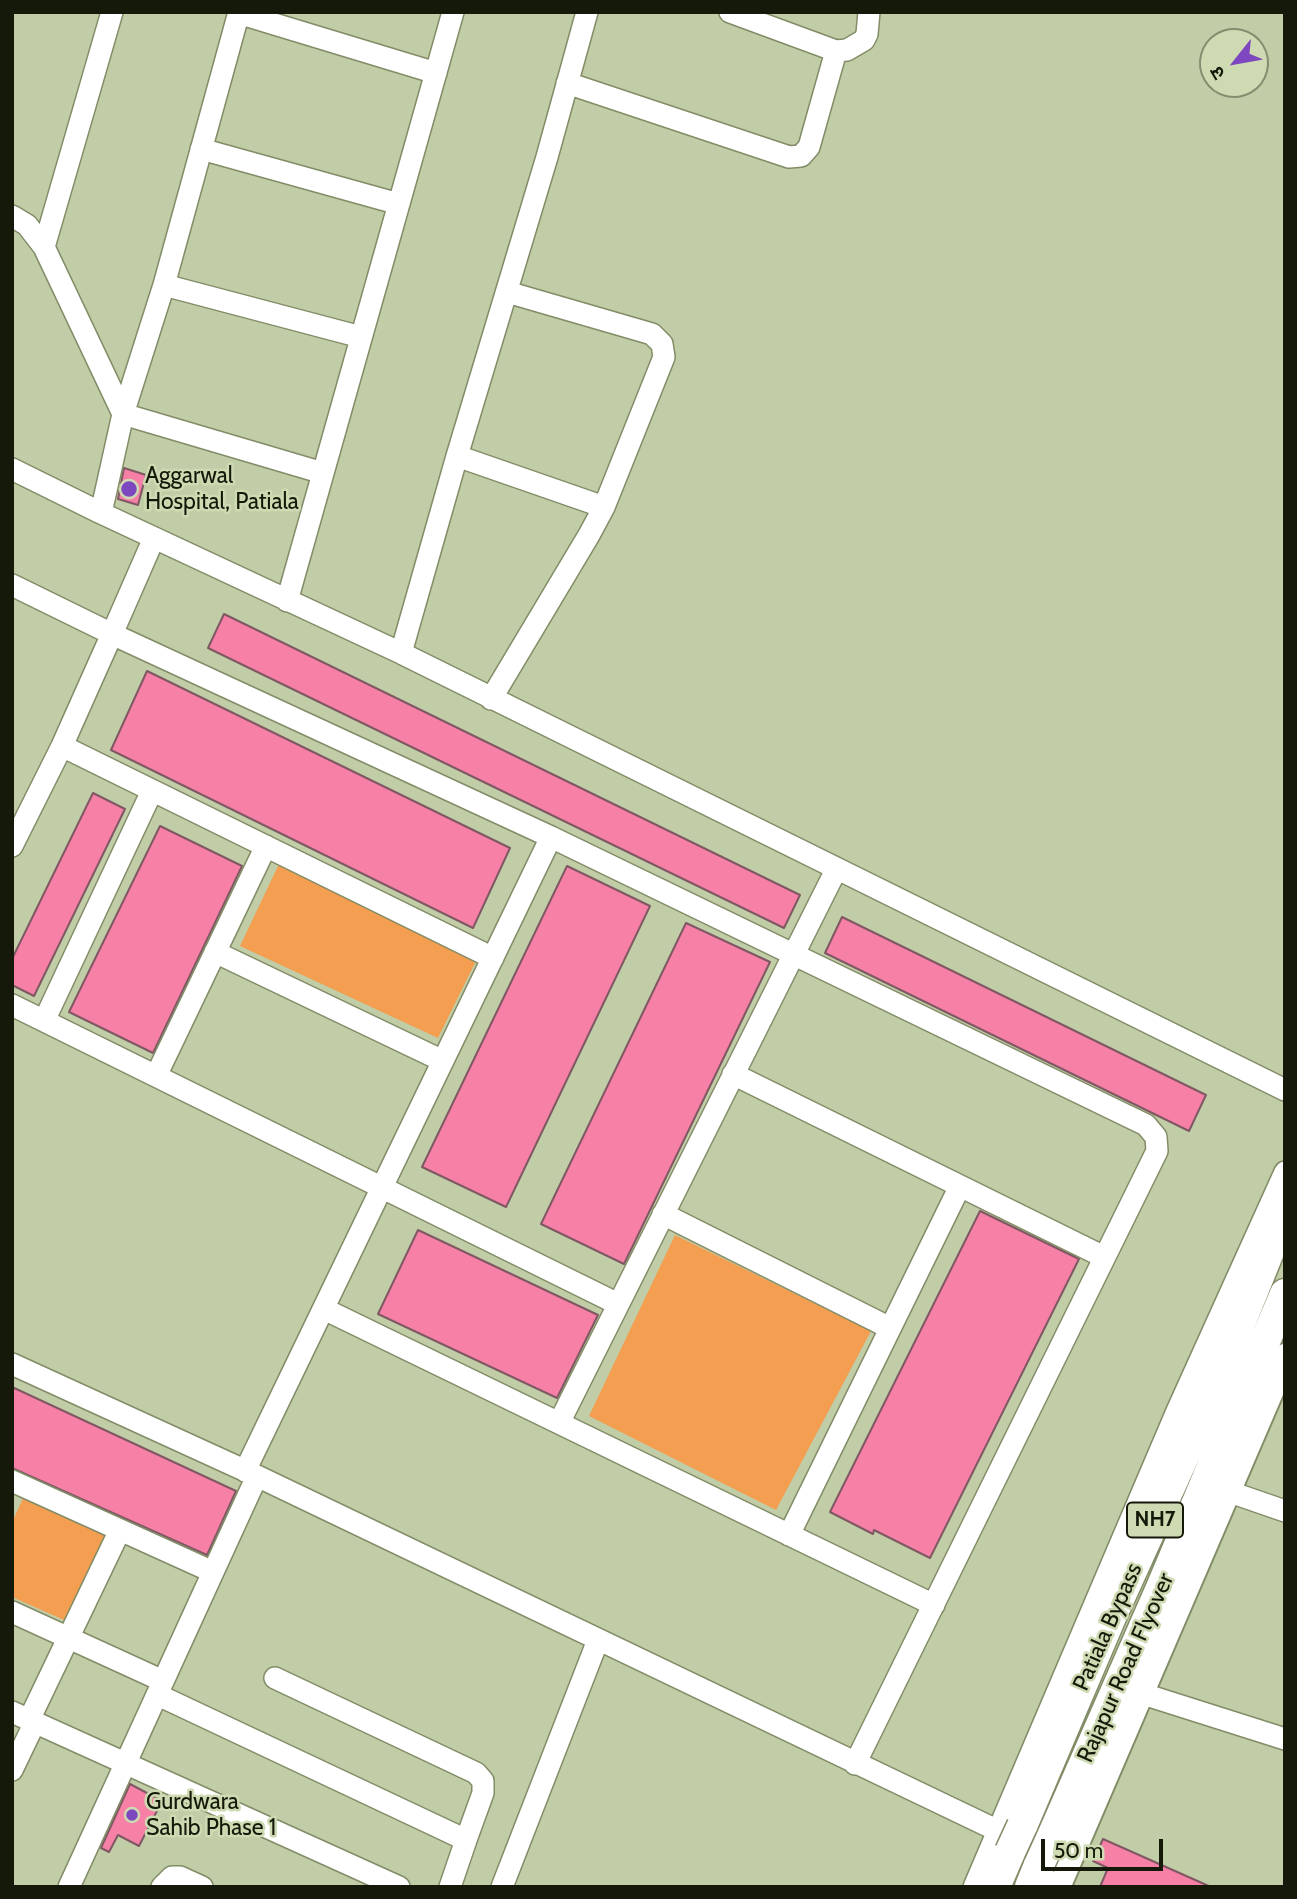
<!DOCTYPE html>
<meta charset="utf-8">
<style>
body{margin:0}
#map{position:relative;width:1297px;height:1899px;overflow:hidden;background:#c1cda6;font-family:Cabin,"Noto Sans Devanagari",sans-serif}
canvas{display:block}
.frame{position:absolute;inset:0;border:14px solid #15190a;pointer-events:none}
.north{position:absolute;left:1199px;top:28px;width:70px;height:70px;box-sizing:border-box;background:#cedab2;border:2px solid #848d6f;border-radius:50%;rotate:239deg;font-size:19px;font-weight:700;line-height:28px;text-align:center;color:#15190a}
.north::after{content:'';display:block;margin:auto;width:24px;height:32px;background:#7d47bf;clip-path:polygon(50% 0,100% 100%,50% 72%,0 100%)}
.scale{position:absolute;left:1041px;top:1839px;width:122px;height:32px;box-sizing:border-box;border:4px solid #15190a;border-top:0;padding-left:9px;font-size:21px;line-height:24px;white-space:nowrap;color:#15190a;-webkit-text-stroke:5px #cedab2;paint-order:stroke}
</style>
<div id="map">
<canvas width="1297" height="1899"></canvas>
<div class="frame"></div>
<div class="north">उ</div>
<div class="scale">50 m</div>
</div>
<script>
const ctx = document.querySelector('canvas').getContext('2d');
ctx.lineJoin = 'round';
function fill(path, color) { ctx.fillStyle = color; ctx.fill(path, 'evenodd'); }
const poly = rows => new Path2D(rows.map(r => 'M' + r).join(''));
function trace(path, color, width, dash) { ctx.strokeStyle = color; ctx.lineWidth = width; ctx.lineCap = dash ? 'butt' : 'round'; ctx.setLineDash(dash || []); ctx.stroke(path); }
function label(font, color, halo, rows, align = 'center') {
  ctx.font = font + ' Cabin,sans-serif'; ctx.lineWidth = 5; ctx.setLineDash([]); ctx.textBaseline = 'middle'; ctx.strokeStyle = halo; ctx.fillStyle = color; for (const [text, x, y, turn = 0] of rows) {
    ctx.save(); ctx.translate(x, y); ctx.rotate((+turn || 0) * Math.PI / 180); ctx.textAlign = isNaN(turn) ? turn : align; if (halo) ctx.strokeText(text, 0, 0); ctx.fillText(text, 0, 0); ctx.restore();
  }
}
fill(poly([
 [279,864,476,961,438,1038,240,946],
 [675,1235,871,1331,776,1510,589,1416],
 [25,1494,108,1533,64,1620,12,1597,12,1522]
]), '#f39e50');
const building = poly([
 [124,468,146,475,138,505,118,499,124,468],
 [224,614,800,895,784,928,208,648,224,614],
 [147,671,510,848,473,928,111,750,147,671],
 [93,793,125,809,34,996,12,985,12,959,93,793],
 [160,826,242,866,153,1053,69,1012,160,826],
 [567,866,650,906,506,1207,422,1167,567,866],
 [842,917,1206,1095,1189,1131,825,953,842,917],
 [686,923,770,962,624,1264,541,1224,686,923],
 [980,1211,1079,1259,930,1558,874,1530,873,1534,830,1512,980,1211],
 [418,1230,598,1315,557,1398,378,1314,418,1230],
 [12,1387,236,1491,207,1555,12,1468,12,1387],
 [130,1784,162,1801,139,1846,118,1835,109,1852,101,1848,130,1784],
 [1103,1839,1211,1887,1100,1887,1108,1868,1093,1861,1103,1839]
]);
fill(building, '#f780a6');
trace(building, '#7f5863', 2);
const minor = poly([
 [238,13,436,73],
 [836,51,847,50,864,40,867,34,869,12],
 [567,83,789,157,801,156,809,147,836,51,730,12],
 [201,149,399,204],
 [12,216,27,225,44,247,123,414,323,473],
 [44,247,112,12],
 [164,285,361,337],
 [457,456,604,507],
 [12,469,101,513,401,653,1285,1090],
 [101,513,123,414,164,285,239,12],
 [12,585,112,634,154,538],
 [287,601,453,12],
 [401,653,457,456,547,157,587,12],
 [491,699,589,535,604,507,664,357,662,344,652,334,507,292],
 [62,746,493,958],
 [551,837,1146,1125,1156,1137,1157,1151,855,1764],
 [12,846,62,746,112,634,551,837,245,1471],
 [215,952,443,1061],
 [12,1005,618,1304],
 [44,1021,152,791],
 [733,1074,1104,1257],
 [156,1076,266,846],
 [663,1214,890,1328],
 [324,1309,934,1605],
 [12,1364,257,1476,1057,1859],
 [559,1423,836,870],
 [12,1481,213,1572],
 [1227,1491,1285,1511],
 [789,1535,960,1186],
 [12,1612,163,1681],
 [275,1678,476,1773,483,1781,483,1793,466,1840],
 [1140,1693,1285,1739],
 [158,1695,466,1840,450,1887],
 [12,1712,399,1887],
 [29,1720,120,1530],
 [12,1770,35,1722],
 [69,1887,257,1476],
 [162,1887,172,1877,180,1877,202,1887],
 [502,1887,598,1640],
 [974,1887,1177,1411,1285,1172]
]);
const major = poly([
 [1057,1887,1285,1357]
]);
const highway = poly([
 [1022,1826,1111,1617,1208,1403,1285,1212],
 [1050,1841,1161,1588,1285,1294],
 [995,1887,1010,1852],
 [1030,1887,1039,1865]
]);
trace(minor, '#828c67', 24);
trace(major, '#828c67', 30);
trace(highway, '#828c67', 33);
trace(minor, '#fff', 21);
trace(major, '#fff', 26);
trace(highway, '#fff', 30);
const highwayBridge = poly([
 [1010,1852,1022,1826],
 [1039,1865,1050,1841]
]);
trace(highwayBridge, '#828c67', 33, []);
trace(highwayBridge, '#fff', 30);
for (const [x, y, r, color] of [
 [129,489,9,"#7d47bf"],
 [132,1815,7,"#7d47bf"]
]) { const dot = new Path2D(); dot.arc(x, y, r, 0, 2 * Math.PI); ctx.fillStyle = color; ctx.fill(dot); trace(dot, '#cedab2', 2.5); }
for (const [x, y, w] of [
 [1155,1520,56]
]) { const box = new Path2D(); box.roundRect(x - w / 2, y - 17.5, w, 35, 5); ctx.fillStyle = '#cedab2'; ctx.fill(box); trace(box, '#15190a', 2); }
label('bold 21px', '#15190a', null, [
 ["NH7",1155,1520]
]);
label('23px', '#15190a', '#cedab2', [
 ["Aggarwal",145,476],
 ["Hospital, Patiala",145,502],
 ["Gurdwara",146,1802],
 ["Sahib Phase 1",146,1828]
], 'left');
label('23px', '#15190a', '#cedab2', [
 ["Patiala Bypass",1108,1627,-66],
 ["Rajapur Road Flyover",1126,1668,-66]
]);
</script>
